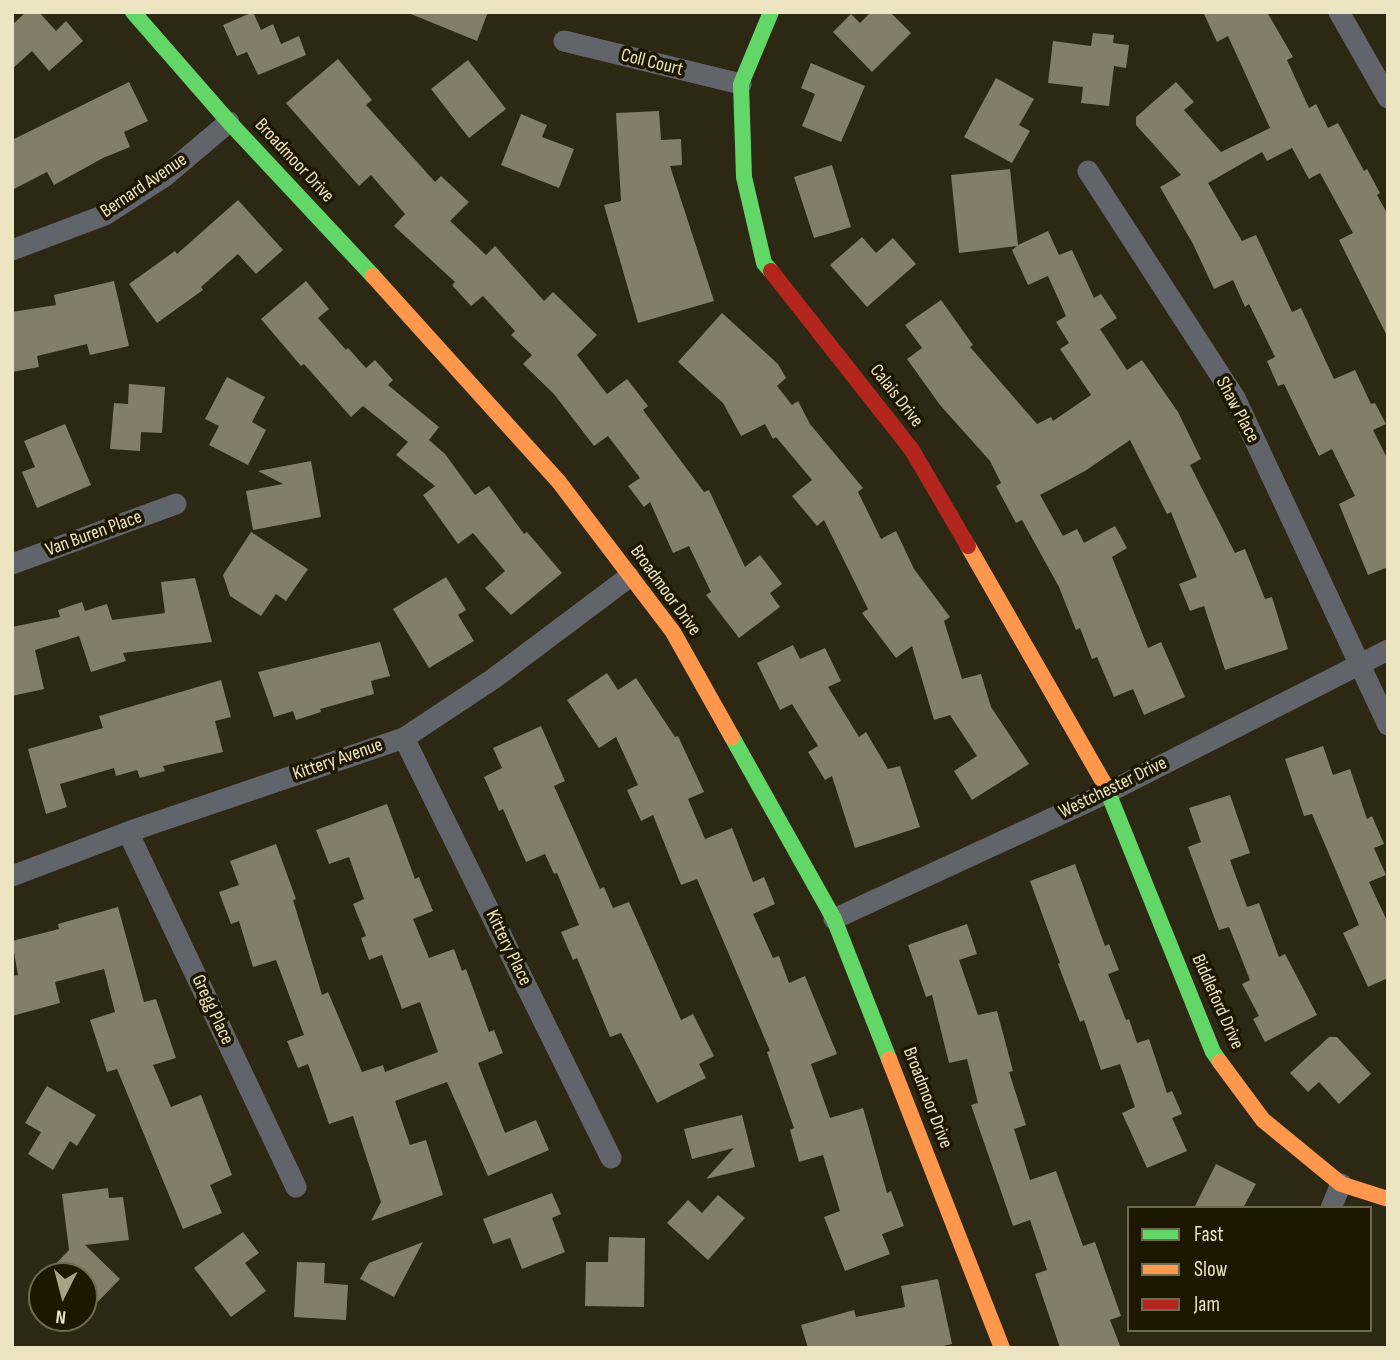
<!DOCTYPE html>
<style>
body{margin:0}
#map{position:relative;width:1400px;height:1360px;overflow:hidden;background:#2d2813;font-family:"Sofia Sans Condensed",sans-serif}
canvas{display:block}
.frame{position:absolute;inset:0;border:14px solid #ede4c2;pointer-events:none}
.legend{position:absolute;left:1127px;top:1206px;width:245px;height:126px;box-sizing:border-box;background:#1e1700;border:2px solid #71694e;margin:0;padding:9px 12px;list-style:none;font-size:21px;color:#ede4c2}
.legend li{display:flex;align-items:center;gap:14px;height:35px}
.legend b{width:35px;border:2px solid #71694e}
.north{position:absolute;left:28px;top:1262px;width:70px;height:70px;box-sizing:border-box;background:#1e1700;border:2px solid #71694e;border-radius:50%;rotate:186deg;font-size:19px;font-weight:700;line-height:28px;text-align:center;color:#ede4c2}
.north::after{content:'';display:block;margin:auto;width:24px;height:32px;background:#aaa285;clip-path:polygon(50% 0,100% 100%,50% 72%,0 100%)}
</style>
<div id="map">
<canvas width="1400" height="1360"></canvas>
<div class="frame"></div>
<ul class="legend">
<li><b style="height:9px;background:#63d668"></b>Fast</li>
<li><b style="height:9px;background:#ff974d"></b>Slow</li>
<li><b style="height:9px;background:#b3261e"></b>Jam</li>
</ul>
<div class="north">N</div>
</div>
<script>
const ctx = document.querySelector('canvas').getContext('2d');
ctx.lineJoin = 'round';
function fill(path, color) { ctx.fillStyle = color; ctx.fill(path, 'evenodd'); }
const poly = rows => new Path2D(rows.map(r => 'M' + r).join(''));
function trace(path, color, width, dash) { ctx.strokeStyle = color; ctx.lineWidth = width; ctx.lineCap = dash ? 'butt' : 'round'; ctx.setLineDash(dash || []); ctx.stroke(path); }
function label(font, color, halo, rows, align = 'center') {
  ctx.font = font + ' "Sofia Sans Condensed",sans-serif'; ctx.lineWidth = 7; ctx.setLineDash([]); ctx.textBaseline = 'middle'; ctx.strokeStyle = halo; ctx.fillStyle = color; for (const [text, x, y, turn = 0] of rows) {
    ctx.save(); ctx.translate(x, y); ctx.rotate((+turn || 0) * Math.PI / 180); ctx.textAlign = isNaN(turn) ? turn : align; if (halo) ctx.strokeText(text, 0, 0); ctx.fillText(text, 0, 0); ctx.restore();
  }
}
fill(poly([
 [26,12,39,12,56,31,66,21,83,41,49,71,32,51,12,69,12,25],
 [253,12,261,30,273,24,281,44,299,36,306,55,258,75,247,52,237,56,223,25],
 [406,12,488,12,477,41],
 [871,12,890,12,911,33,872,72,833,32,851,14,860,23],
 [1203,12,1267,12,1293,57,1287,60,1309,108,1316,104,1328,128,1338,123,1364,171,1367,169,1380,193,1377,195,1388,215,1388,338,1339,240,1353,233,1320,173,1309,179,1292,148,1267,161,1262,152,1208,183,1242,241,1256,235,1292,312,1301,308,1334,379,1355,370,1371,404,1375,403,1386,424,1373,430,1388,460,1388,567,1368,575,1339,504,1355,496,1332,449,1319,456,1284,384,1278,386,1267,361,1275,357,1249,304,1245,307,1233,280,1214,289,1193,244,1160,187,1181,175,1136,125,1136,117,1176,82,1194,102,1184,110,1221,152,1270,128,1228,36,1217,42],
 [1093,33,1114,35,1113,43,1129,45,1126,68,1114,66,1109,106,1081,103,1083,87,1048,83,1053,41,1091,46],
 [338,59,372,100,366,105,435,182,441,176,469,202,450,221,486,255,495,246,544,301,553,292,597,335,577,355,607,394,627,379,648,406,643,410,704,492,709,490,745,567,760,555,782,584,770,593,780,607,739,638,706,595,711,592,689,546,673,553,650,502,644,507,628,486,640,478,608,436,594,446,554,394,523,364,532,355,511,335,515,331,483,296,471,306,452,285,455,282,394,226,405,214,371,175,359,186,286,103],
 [468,60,506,109,469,138,431,89],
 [811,63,865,86,841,142,802,126,815,94,801,88],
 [996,78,1034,99,1019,125,1030,131,1012,163,964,137],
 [129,82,148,121,124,132,130,147,103,158,54,185,47,172,12,190,12,140],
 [659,111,661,140,681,139,682,165,670,166,714,301,638,323,604,205,621,201,616,113],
 [521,114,547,125,542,137,574,149,559,188,501,165],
 [832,165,851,227,814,238,794,177],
 [1010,169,1018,245,1048,231,1059,255,1072,250,1094,298,1101,294,1117,318,1100,329,1127,370,1142,360,1178,412,1201,459,1190,465,1235,553,1245,549,1265,599,1272,597,1288,649,1225,670,1204,606,1190,611,1179,584,1197,577,1171,512,1167,514,1130,440,1085,471,1040,495,1063,536,1077,529,1084,543,1115,526,1127,548,1112,557,1148,648,1161,642,1185,697,1144,715,1133,689,1114,697,1097,657,1092,659,1080,628,1076,630,1059,587,1022,520,1016,523,996,486,1001,483,990,461,940,405,907,359,922,348,905,325,941,300,973,345,970,347,1037,424,1051,417,1053,421,1091,395,1060,349,1069,343,1056,322,1066,316,1048,276,1028,285,1012,250,1017,246,959,253,951,175],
 [238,200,283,250,256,274,238,254,201,287,203,290,157,323,129,284,175,251,177,254],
 [862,237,876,253,893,238,916,264,867,307,830,265],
 [114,281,129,346,90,355,87,344,37,356,39,367,12,372,12,312,56,305,54,295],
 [306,281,329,309,318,318,346,350,348,348,366,368,375,360,393,380,388,385,439,427,429,440,445,454,475,495,489,486,524,534,527,532,562,573,511,615,485,588,505,571,473,533,458,544,423,495,435,486,396,455,408,442,363,406,351,417,304,364,301,366,261,319],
 [722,313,778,364,786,378,777,386,792,405,798,401,810,424,863,488,858,492,881,539,896,531,914,569,950,617,944,621,962,679,981,674,991,707,1029,764,972,800,954,771,977,756,950,715,934,720,912,646,896,658,862,613,868,609,824,520,817,526,792,496,812,480,776,437,773,439,765,424,741,436,723,403,678,362],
 [227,377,265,397,252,422,266,430,248,465,209,445,219,426,205,419],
 [129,384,165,387,162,433,141,432,140,451,110,449,114,403,128,404],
 [65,424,91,485,37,508,22,472,35,467,24,441],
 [311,461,321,517,253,530,246,491,283,484,258,471],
 [251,532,308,569,286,601,276,594,261,616,230,596,223,575],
 [446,577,466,610,458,615,474,641,429,668,393,609],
 [195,578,212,642,123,653,126,661,91,672,79,636,35,650,44,689,12,696,12,627,60,617,58,610,82,602,85,611,107,604,112,620,165,613,161,582],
 [380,642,390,676,371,681,374,694,320,709,321,712,296,720,293,711,274,717,258,672],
 [793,645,800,659,825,648,841,681,828,687,859,737,866,732,888,769,900,766,920,827,855,848,832,776,825,780,808,752,818,746,792,704,780,710,757,663],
 [607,673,618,690,636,678,675,737,678,736,704,792,688,799,705,839,732,828,753,882,764,877,775,904,753,914,773,958,779,956,789,983,805,976,837,1054,811,1064,830,1118,863,1108,887,1193,891,1191,904,1226,882,1234,890,1254,845,1271,824,1217,840,1211,823,1155,799,1162,790,1130,794,1128,767,1052,770,1051,697,879,681,885,653,815,641,821,627,790,638,785,616,737,599,748,567,700],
 [221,680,231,717,215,721,223,752,163,766,165,771,140,778,137,770,116,776,114,768,60,784,67,807,46,814,28,749,103,728,99,716],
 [541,726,565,781,554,786,600,889,604,887,613,908,629,902,681,1020,693,1014,714,1056,699,1064,706,1078,657,1103,621,1033,610,1037,577,958,573,960,561,932,579,925,557,873,554,874,545,854,526,862,503,809,499,811,484,777,502,768,493,748],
 [1323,746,1333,775,1350,769,1367,819,1372,816,1384,844,1374,848,1386,875,1369,882,1388,923,1388,978,1368,987,1343,933,1359,925,1312,814,1304,816,1285,759],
 [1230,795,1250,853,1230,860,1247,907,1259,903,1279,957,1285,954,1317,1015,1265,1042,1253,1019,1259,1016,1242,984,1250,980,1229,927,1219,930,1188,847,1201,842,1189,808],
 [387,804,415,879,419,877,433,911,413,919,429,958,454,949,462,971,466,969,489,1032,494,1030,503,1053,478,1063,505,1133,536,1120,549,1150,488,1176,447,1082,395,1101,410,1145,426,1140,443,1195,371,1221,381,1202,353,1116,329,1124,308,1064,298,1068,287,1041,304,1035,276,960,253,967,239,921,231,924,219,892,239,885,230,861,276,844,296,899,293,900,322,995,328,992,362,1072,383,1065,385,1072,438,1052,420,1002,402,1009,382,955,369,960,361,938,366,936,353,904,364,899,349,857,329,864,316,830],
 [1075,864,1105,946,1109,944,1119,970,1108,974,1126,1020,1129,1019,1137,1043,1149,1039,1167,1093,1172,1091,1182,1114,1172,1118,1187,1151,1147,1168,1122,1113,1135,1107,1120,1064,1101,1070,1084,1020,1080,1022,1058,964,1060,963,1030,881],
 [118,907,144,1002,156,999,176,1058,153,1065,171,1107,201,1095,232,1175,210,1185,222,1213,183,1229,117,1069,107,1072,90,1020,115,1012,104,969,55,982,60,1003,12,1016,12,976,18,975,12,941,59,929,58,924],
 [967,924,977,954,959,960,978,1015,997,1011,1013,1071,1009,1072,1026,1125,1014,1129,1030,1180,1056,1171,1083,1246,1095,1242,1121,1316,1110,1320,1121,1348,1060,1348,1035,1274,1047,1270,1030,1220,1013,1226,971,1105,978,1103,967,1059,949,1063,932,995,926,997,908,945],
 [1329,1037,1337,1037,1371,1074,1339,1104,1319,1082,1308,1092,1290,1073],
 [47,1086,96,1115,77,1146,70,1141,53,1170,28,1154,41,1132,25,1123],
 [742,1115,755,1167,706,1179,734,1148,692,1159,684,1129],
 [1216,1164,1256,1184,1243,1208,1194,1208],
 [108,1188,109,1198,123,1197,129,1240,85,1245,120,1279,84,1316,84,1276,44,1276,69,1250,62,1194],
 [552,1193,561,1214,552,1218,565,1252,522,1269,510,1238,493,1244,483,1219],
 [718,1195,745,1218,708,1260,667,1223,688,1200,702,1213],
 [243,1232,259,1253,245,1263,266,1291,231,1317,194,1268],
 [609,1237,645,1238,644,1307,585,1306,586,1262,608,1262],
 [423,1242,394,1297,360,1279,369,1263],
 [297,1262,325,1263,324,1283,348,1285,346,1320,294,1317],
 [938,1279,952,1344,934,1348,808,1348,801,1325,854,1310,856,1317,905,1307,901,1286]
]), '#847e68');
trace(poly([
 [1339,12,1388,98],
 [564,41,741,84],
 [1088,171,1235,398,1388,725],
 [12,250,105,215,164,177,229,122],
 [12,564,176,504],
 [404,738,611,1158],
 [128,832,296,1187],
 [12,876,128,832,404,738,493,679,629,577],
 [834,919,1109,792,1388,650],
 [1331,1208,1341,1184]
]), '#62646c', 21);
trace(poly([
 [133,12,229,122,373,276],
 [771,271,764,263,744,177,741,84,771,12],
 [732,737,834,919,889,1059],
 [1105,785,1213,1052,1220,1062]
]), '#63d668', 16);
trace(poly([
 [373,276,559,482,673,632,732,737],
 [968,546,1105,785],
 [889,1059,1002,1348],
 [1220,1062,1263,1120,1341,1184,1388,1199]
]), '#ff974d', 16);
trace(poly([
 [771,271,912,450,968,546]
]), '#b3261e', 16);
label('19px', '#ede4c2', '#1e1700', [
 ["Coll Court",652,63,14],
 ["Broadmoor Drive",294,161,47],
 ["Bernard Avenue",144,186,-34],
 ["Calais Drive",896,396,52],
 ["Shaw Place",1237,410,62],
 ["Van Buren Place",94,534,-20],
 ["Broadmoor Drive",665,591,54],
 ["Kittery Avenue",338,760,-19],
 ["Westchester Drive",1113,788,-26],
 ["Kittery Place",508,948,64],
 ["Biddleford Drive",1217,1002,66],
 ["Gregg Place",212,1010,65],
 ["Broadmoor Drive",927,1098,69]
]);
</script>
